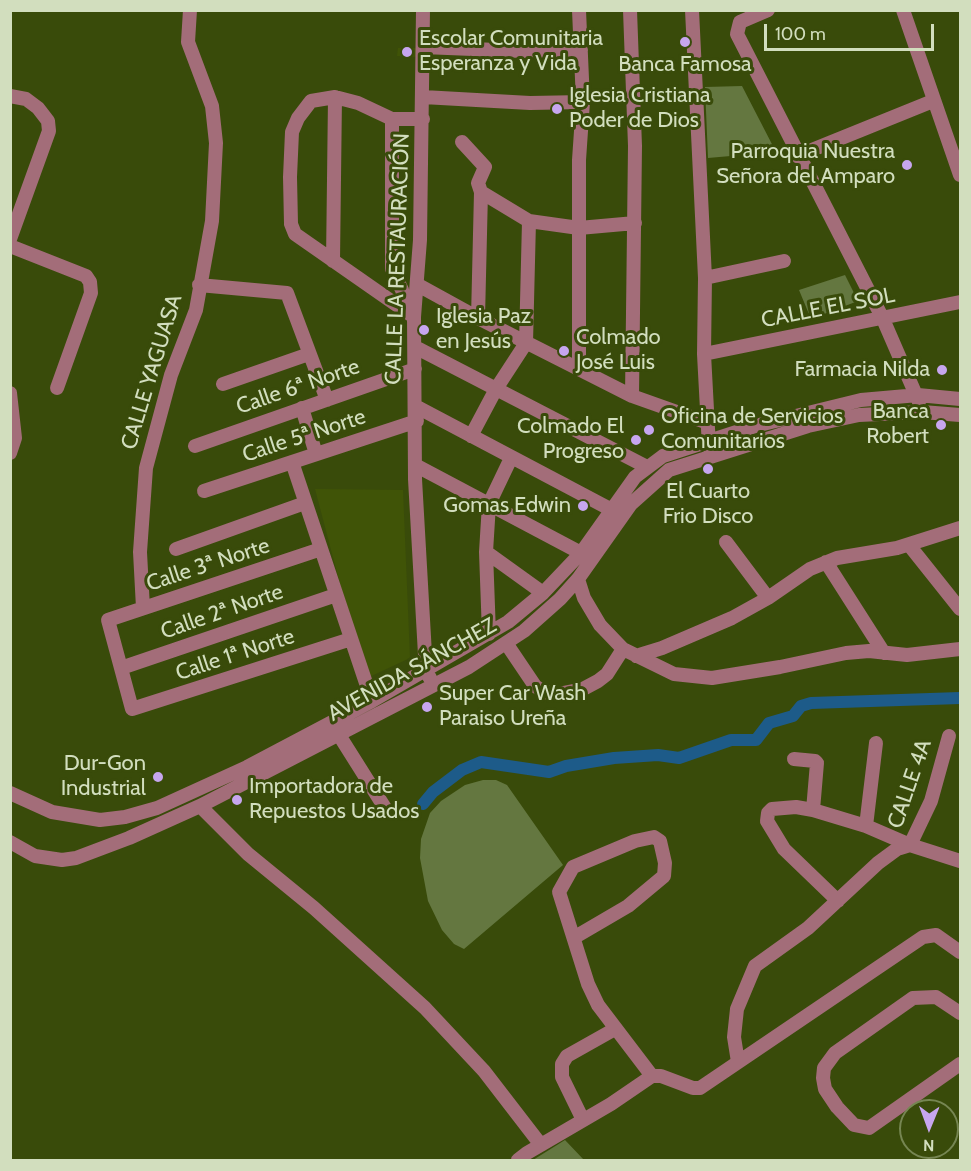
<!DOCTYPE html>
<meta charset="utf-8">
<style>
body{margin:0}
#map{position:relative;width:971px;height:1171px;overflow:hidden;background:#394b0a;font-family:Cabin,sans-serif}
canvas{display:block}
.frame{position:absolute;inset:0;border:12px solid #d2debe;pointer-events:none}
.north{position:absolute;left:899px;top:1099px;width:60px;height:60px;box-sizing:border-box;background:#394b0a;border:2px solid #768652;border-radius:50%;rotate:181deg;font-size:16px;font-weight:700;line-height:24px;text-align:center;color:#d2debe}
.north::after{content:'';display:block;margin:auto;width:21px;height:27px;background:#c7a6ef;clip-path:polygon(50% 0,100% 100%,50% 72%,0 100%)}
.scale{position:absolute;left:764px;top:24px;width:170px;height:27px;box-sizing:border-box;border:3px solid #d2debe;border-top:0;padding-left:8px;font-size:18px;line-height:21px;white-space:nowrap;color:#d2debe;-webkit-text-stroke:4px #394b0a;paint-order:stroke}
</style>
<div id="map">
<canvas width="971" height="1171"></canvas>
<div class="frame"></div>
<div class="north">N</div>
<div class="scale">100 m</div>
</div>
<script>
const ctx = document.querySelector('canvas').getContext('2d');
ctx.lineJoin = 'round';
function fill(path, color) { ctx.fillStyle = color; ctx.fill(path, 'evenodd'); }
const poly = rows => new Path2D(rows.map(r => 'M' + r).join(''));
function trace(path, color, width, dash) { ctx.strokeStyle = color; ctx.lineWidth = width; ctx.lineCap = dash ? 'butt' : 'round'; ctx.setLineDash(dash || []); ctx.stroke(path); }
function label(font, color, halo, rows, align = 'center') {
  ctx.font = font + ' Cabin,sans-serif'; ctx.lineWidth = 6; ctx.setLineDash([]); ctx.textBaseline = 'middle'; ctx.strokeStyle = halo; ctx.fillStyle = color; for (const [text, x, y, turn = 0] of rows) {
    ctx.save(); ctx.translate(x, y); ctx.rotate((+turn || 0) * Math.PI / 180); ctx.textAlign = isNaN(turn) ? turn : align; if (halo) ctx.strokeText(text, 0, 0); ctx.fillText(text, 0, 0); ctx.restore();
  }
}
fill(poly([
 [398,48,417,48,417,57,397,56],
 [315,489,403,490,410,658,365,679]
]), '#405407');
fill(poly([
 [742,86,776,152,708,158,705,87],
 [845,275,858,301,811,319,799,290],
 [483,780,496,780,507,785,563,865,464,949,454,944,442,930,428,901,420,858,421,839,430,813,441,801,465,785],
 [565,1140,584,1160,533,1160]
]), '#647740');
trace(poly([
 [423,804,433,792,462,770,481,762,549,772,566,766,614,758,658,755,679,758,731,740,756,740,769,723,793,716,801,706,811,703,960,698]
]), '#1d5b89', 12);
trace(poly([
 [423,10,420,240,414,317,415,479,426,672,430,678],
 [630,10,635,146,632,396],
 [692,10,705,278,704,354,709,447],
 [768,10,740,22,737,34,883,319,919,402],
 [903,10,960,175],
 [423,47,522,51,581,50],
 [10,96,26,99,38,108,48,121,49,131,10,239],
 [423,97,530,103,583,102],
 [392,119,392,269,402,290,408,312],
 [462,142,485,167,478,183,481,192,529,221,579,228,635,223],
 [797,156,933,101],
 [10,246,86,276,90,282,91,293,57,388],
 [333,261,335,97],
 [705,278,784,261],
 [199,285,287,293,327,400],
 [418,285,478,318,632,396,708,423],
 [414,317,295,234,291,224,290,177,292,132,298,118,311,101,335,97,358,103,392,119,423,119],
 [478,318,481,192],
 [415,347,647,467],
 [704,354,960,302],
 [579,369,579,160,583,102,579,10],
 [223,384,309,354],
 [10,393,15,438,10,453],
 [417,407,610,509],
 [302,408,316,454],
 [471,436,496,389,526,343,529,221],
 [195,446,415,369],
 [292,462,372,701],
 [415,465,581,553],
 [204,491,417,421],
 [726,542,768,598],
 [909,545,960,609],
 [176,549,305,503],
 [321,549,108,620,132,709,351,639],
 [486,552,543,593],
 [826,562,884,653],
 [578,579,584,598,600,625,623,649,674,674,712,678,780,667,846,653,869,651,907,655,960,649],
 [143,608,140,552,146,468,171,375,196,310,212,221,216,143,212,106,188,42,190,10],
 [489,634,486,552,489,504,511,458],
 [506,643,535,686,544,692,558,694,583,689,598,681,607,674,623,649],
 [636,656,662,648,732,618,768,598,810,569,837,558,897,548,960,528],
 [121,668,336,595],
 [339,735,385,808],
 [794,759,815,761,817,763,813,810],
 [10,793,52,812,100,820,125,817,157,808,247,767,372,701,508,622,543,593,581,553,635,477,663,456,755,426,861,400,918,395,960,399],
 [200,806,248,854,314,908,425,1008,484,1071,541,1145],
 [866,826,876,743],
 [10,842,35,856,62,860,76,858,129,838,200,806,469,667,524,631,560,599,578,579,631,504,669,470,808,426,859,415,922,412,960,415],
 [910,845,931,801,949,736],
 [838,901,784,849,767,821,768,813,772,809,796,807,813,810,866,826,910,845,960,861],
 [575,937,628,906,664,876,665,863,660,841,654,837,635,841,573,867,559,892,588,984,598,1005,652,1076],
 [960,1013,936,997,913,998,835,1053,824,1068,823,1078,825,1089,837,1107,854,1125,869,1128,960,1064],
 [738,1062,734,1037,737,1009,755,966,808,928,878,863,897,849,910,845],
 [583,1120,562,1077,562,1064,567,1056,615,1029],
 [518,1160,527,1153,611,1104,652,1076,661,1076,693,1088,700,1088,923,937,936,935,960,952]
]), '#a36d79', 14);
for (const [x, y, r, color] of [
 [685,42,6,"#c7a6ef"],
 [407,52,6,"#c7a6ef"],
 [557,109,6,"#c7a6ef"],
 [907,165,6,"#c7a6ef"],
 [424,330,6,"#c7a6ef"],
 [564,351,6,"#c7a6ef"],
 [942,370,6,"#c7a6ef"],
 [941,425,6,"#c7a6ef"],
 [649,430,6,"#c7a6ef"],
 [636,440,6,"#c7a6ef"],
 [708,469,6,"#c7a6ef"],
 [583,506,6,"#c7a6ef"],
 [427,707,6,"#c7a6ef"],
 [158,777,6,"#c7a6ef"],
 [237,800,6,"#c7a6ef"]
]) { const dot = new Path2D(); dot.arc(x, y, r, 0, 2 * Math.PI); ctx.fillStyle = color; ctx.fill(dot); trace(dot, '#394b0a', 2); }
label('22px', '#d2debe', '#394b0a', [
 ["Escolar Comunitaria",419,39],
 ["Esperanza y Vida",419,64],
 ["Banca Famosa",685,65,"center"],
 ["Iglesia Cristiana",569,96],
 ["Poder de Dios",569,121],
 ["Parroquia Nuestra",895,152,"right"],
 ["Señora del Amparo",895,177,"right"],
 ["Iglesia Paz",436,317],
 ["en Jesús",436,342],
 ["Colmado",576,338],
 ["José Luis",576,363],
 ["Farmacia Nilda",930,370,"right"],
 ["Banca",929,412,"right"],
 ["Robert",929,437,"right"],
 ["Oficina de Servicios",661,417],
 ["Comunitarios",661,442],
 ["Colmado El",624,427,"right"],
 ["Progreso",624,452,"right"],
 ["El Cuarto",708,492,"center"],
 ["Frio Disco",708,517,"center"],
 ["Gomas Edwin",571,506,"right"],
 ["Super Car Wash",439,694],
 ["Paraiso Ureña",439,719],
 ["Dur-Gon",146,764,"right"],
 ["Industrial",146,789,"right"],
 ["Importadora de",249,787],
 ["Repuestos Usados",249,812]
], 'left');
label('22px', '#d2debe', '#394b0a', [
 ["CALLE LA RESTAURACIÓN",398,259,-88],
 ["CALLE EL SOL",828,308,-11],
 ["CALLE YAGUASA",152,372,-73],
 ["Calle 6ª Norte",298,387,-19],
 ["Calle 5ª Norte",304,436,-18],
 ["Calle 3ª Norte",208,565,-18],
 ["Calle 2ª Norte",222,612,-19],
 ["Calle 1ª Norte",235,655,-18],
 ["AVENIDA SÁNCHEZ",412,670,-29],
 ["CALLE 4A",910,784,-71]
]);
</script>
